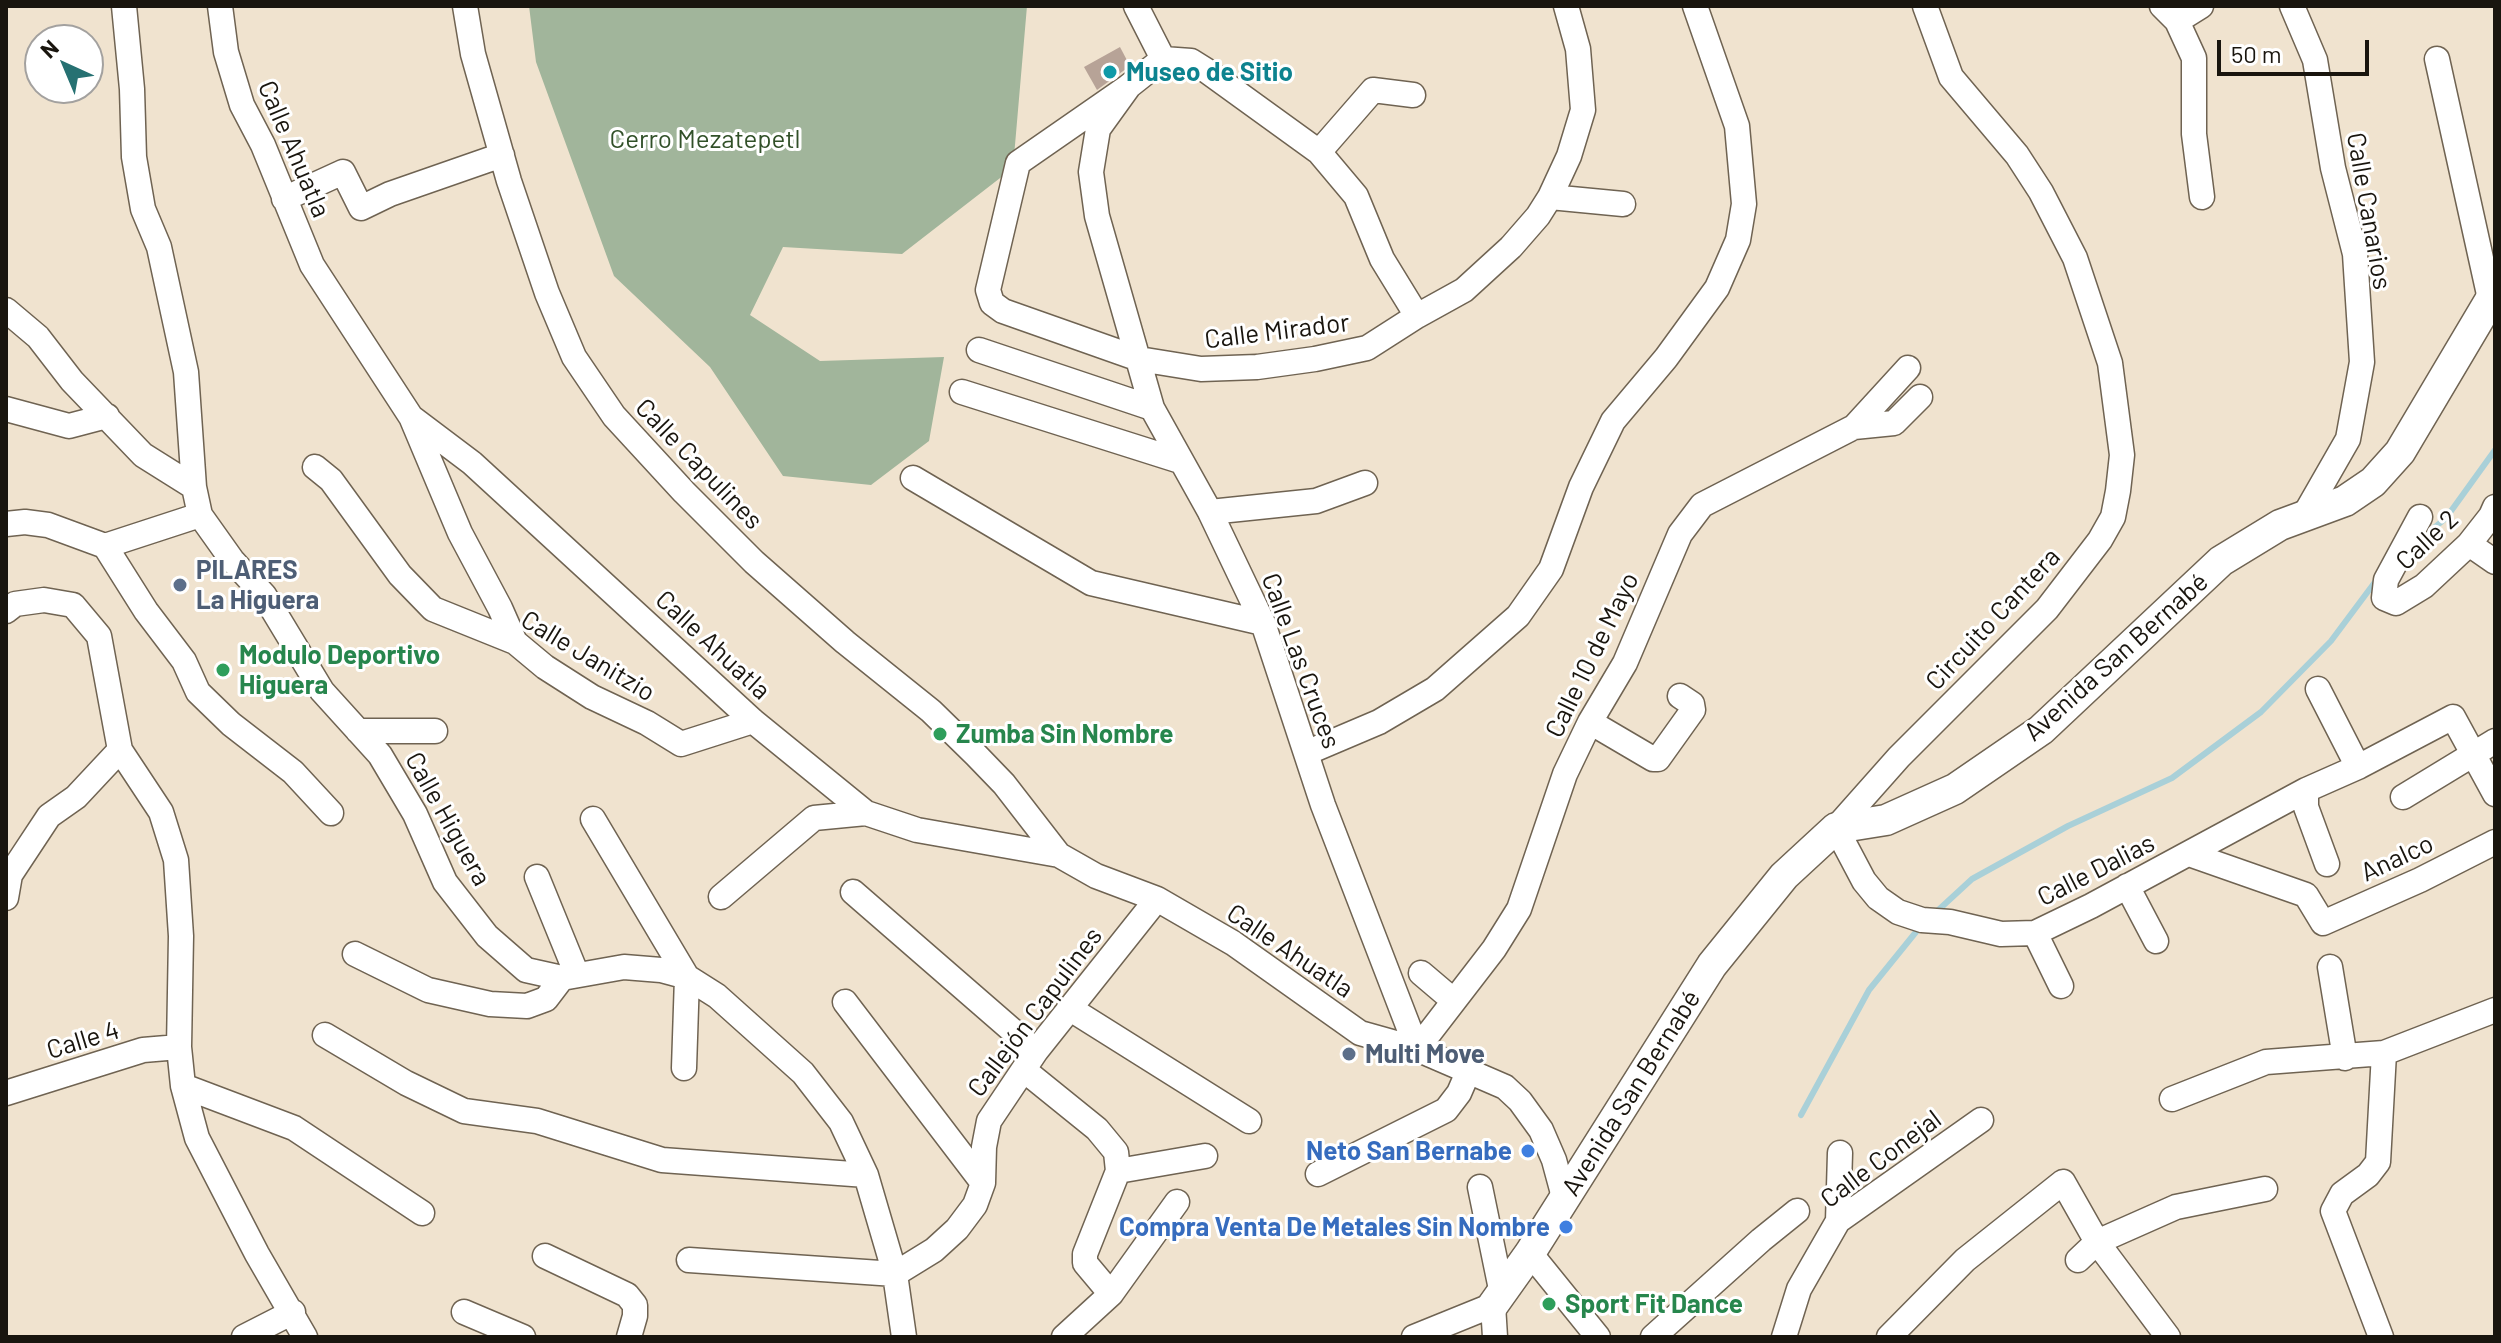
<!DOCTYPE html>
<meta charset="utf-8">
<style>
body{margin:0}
#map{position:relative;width:2501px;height:1343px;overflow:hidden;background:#f0e3cf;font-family:Barlow,sans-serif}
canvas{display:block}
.frame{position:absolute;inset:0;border:8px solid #19150e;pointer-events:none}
.north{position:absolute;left:24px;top:24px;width:80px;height:80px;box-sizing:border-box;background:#fff;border:2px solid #a3a19f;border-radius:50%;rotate:316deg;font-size:22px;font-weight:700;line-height:32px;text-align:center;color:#19150e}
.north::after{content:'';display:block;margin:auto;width:28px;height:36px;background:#267172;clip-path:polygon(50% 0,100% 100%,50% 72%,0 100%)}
.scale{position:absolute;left:2217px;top:40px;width:152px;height:36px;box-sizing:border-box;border:4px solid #19150e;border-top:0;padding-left:10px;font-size:24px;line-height:28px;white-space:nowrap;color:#19150e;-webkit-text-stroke:6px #fff;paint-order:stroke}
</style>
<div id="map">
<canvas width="2501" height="1343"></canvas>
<div class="frame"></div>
<div class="north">N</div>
<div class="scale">50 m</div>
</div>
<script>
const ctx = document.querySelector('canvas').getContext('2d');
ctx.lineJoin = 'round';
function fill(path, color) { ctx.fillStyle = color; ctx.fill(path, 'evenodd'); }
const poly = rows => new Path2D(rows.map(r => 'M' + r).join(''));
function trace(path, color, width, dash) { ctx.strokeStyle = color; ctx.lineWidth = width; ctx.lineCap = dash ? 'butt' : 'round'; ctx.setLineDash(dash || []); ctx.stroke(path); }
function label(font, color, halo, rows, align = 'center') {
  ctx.font = font + ' Barlow,sans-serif'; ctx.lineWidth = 6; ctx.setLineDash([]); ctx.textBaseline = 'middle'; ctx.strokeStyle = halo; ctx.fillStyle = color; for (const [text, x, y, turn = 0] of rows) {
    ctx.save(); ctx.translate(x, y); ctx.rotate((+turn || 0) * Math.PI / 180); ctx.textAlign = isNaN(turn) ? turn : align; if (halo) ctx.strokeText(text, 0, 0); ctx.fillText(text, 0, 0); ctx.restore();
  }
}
fill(poly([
 [529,6,1027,6,1013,168,902,254,783,247,750,315,820,361,944,357,929,441,871,485,783,476,710,367,614,276,536,62]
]), '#a1b59b');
trace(poly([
 [2418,541,2446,518,2495,450],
 [1934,914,1972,879,2068,826,2172,778,2261,712,2331,641,2378,578],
 [1801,1115,1869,990,1920,927]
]), '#a9d0d8', 6);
fill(poly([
 [1120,47,1130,66,1097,90,1084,67]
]), '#b7a397');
const minor = poly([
 [124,6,132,89,134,157,143,209,159,247,186,372,194,487,200,515,232,560,264,595,322,691,380,755,415,814,445,882,487,936,526,970,562,978,624,967,661,970,687,977,717,996,803,1073,841,1122,866,1175,895,1274,904,1337],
 [220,6,226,52,242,105,263,145,312,265,411,417,472,463,753,721,866,813,917,830,1059,855,1096,876,1157,899,1233,943,1360,1033,1417,1049,1505,1087,1520,1101,1541,1130,1554,1160,1564,1197],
 [465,6,473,54,509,181,547,293,574,357,614,416,684,492,754,562,845,642,931,711,976,755,1004,784,1059,855],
 [1136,6,1163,59],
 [1925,6,1951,77,2017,155,2041,192,2075,258,2110,363,2122,455,2118,491,2113,517,2100,540,2047,609,1899,757,1836,828,1864,881,1878,898,1898,912,1922,920,1950,922,2001,934,2035,933,2091,906,2306,790,2358,767,2453,717,2495,794],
 [2162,6,2177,21,2194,58,2194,134,2202,197],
 [2292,6,2315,60,2333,168,2355,254,2362,362,2348,439,2305,514],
 [2177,21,2201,6],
 [1163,59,1129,86,1098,129,1091,172,1097,216,1152,408,1210,512,1263,623,1323,805,1417,1049],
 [1163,59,1191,61,1207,71,1319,152,1356,196,1382,259,1417,316],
 [2437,59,2490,299],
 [1129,86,1018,163,988,290,992,303,1003,311,1139,359,1201,369,1257,367,1315,359,1367,348,1417,316,1464,290,1511,247,1538,216,1550,197,1569,156,1583,110,1578,49,1566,6],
 [1319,152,1373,90,1413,95],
 [1550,197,1623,204],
 [284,199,343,172,361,208,390,194,502,155],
 [6,310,38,337,72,381,143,455,194,487],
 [979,350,1152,408],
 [962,392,1180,461],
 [6,409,69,426,107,416],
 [412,419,460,533,500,608,515,642],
 [1854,427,1894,423,1920,397],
 [315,467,331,480,400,575,433,609,515,642,545,667,592,697,647,723,681,744,753,721],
 [913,478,1091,583,1263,623],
 [1210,512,1316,501,1365,483],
 [2420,517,2386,580,2384,598,2396,603,2424,586,2469,544,2491,516,2495,507],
 [6,524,25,522,48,525,105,546,200,515],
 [2469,544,2495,562],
 [105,546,146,611,184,661,198,692,231,724,293,772,331,813],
 [6,611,15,604,44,600,73,605,99,636,120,750,161,812,176,860,181,936,179,1047,183,1086,197,1138,257,1254,305,1337],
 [2318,689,2358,767],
 [1590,722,1653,759,1658,759,1693,710,1692,704,1680,696],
 [358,731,435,731],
 [1306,753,1379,722,1435,689,1518,616,1551,569,1581,487,1613,421,1666,358,1717,288,1738,240,1744,204,1737,126,1695,6],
 [2306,790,2306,807,2327,864],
 [2403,797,2495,741],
 [593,819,687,977],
 [2189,854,2306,895,2323,923,2420,880,2495,842],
 [537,877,577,975],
 [2127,886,2156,941],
 [853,892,1036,1051],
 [721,897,814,818,866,813],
 [6,898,10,875,49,816,76,797,120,750],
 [2035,933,2061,986],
 [355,954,428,990,490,1004,527,1006,546,999,562,978],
 [2330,967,2345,1058],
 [1421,973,1454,1001],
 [845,1002,983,1183],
 [1069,1008,1249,1121],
 [325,1035,406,1083,464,1111,537,1121,662,1160,866,1175],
 [1417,1049,1494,949,1519,909,1565,774,1590,722,1625,663,1680,534,1702,505,1854,427,1908,368],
 [684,1068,687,977],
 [1024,1070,1097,1129,1116,1152,1118,1171,1085,1254,1085,1263,1111,1294,1064,1337],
 [183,1086,294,1128,422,1213],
 [6,1093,143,1050,179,1047],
 [2172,1099,2266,1062,2384,1053,2495,1010],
 [1118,1171,1205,1156],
 [1318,1174,1446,1110,1459,1093,1469,1070],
 [1480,1187,1502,1294],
 [1838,1221,1840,1153],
 [1530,1253,1598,1337],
 [545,1256,627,1295,635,1305,635,1316,629,1337],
 [689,1260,895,1274,934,1250,957,1229,975,1205,983,1183,984,1147,989,1121,1036,1051,1157,899],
 [2078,1260,2097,1242,2176,1207,2265,1189],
 [1111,1294,1177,1202],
 [464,1312,523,1337],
 [244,1337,293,1312],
 [1414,1337,1493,1305,1495,1337],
 [1653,1337,1761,1240,1797,1211],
 [1784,1337,1799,1289,1838,1221,1981,1120],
 [1889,1337,1965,1260,2063,1182,2097,1242,2168,1337],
 [2381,1337,2333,1211,2342,1194,2368,1175,2378,1162,2384,1053]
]);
const major = poly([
 [1493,1305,1530,1253,1712,965,1784,876,1836,828,1886,820,1955,789,2041,730,2221,561,2280,525,2345,501,2373,482,2400,452,2495,292]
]);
trace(minor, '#6f6352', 27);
trace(major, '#6f6352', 33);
trace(minor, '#fff', 24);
trace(major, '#fff', 30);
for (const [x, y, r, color] of [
 [1110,72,8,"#0f9aa8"],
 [180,585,8,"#5c6f8a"],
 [223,670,8,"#2e9e5b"],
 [940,734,8,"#2e9e5b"],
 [1349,1054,8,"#5c6f8a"],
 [1528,1151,8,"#3f7fe0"],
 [1566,1227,8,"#3f7fe0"],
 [1549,1304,8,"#2e9e5b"]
]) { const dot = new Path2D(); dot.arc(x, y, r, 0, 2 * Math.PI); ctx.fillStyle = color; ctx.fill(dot); trace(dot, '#fff', 3); }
label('bold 26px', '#0d838f', '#fff', [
 ["Museo de Sitio",1126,72]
], 'left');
label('26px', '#315028', '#fff', [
 ["Cerro Mezatepetl",705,139]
]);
label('26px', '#19150e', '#fff', [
 ["Calle Ahuatla",294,149,67],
 ["Calle Canarios",2369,211,80],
 ["Calle Mirador",1277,331,-7],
 ["Calle Capulines",699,464,46],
 ["Calle 2",2427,540,-43],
 ["Circuito Cantera",1993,619,-47],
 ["Calle Ahuatla",713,645,43],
 ["Calle 10 de Mayo",1592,655,-64],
 ["Calle Janitzio",588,656,31],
 ["Avenida San Bernabé",2116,657,-42],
 ["Calle Las Cruces",1301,661,70],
 ["Calle Higuera",448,819,61],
 ["Analco",2397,858,-25],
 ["Calle Dalias",2096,870,-27],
 ["Calle Ahuatla",1290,951,34],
 ["Callejón Capulines",1035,1012,-53],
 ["Calle 4",83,1040,-17],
 ["Avenida San Bernabé",1631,1093,-58],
 ["Calle Conejal",1881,1159,-37]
]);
label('bold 26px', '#4e5e75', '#fff', [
 ["PILARES",196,570],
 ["La Higuera",196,600],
 ["Multi Move",1365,1054]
], 'left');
label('bold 26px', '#27864d', '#fff', [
 ["Modulo Deportivo",239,655],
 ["Higuera",239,685],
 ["Zumba Sin Nombre",956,734],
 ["Sport Fit Dance",1565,1304]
], 'left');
label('bold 26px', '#366cbe', '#fff', [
 ["Neto San Bernabe",1512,1151],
 ["Compra Venta De Metales Sin Nombre",1550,1227]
], 'right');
</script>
